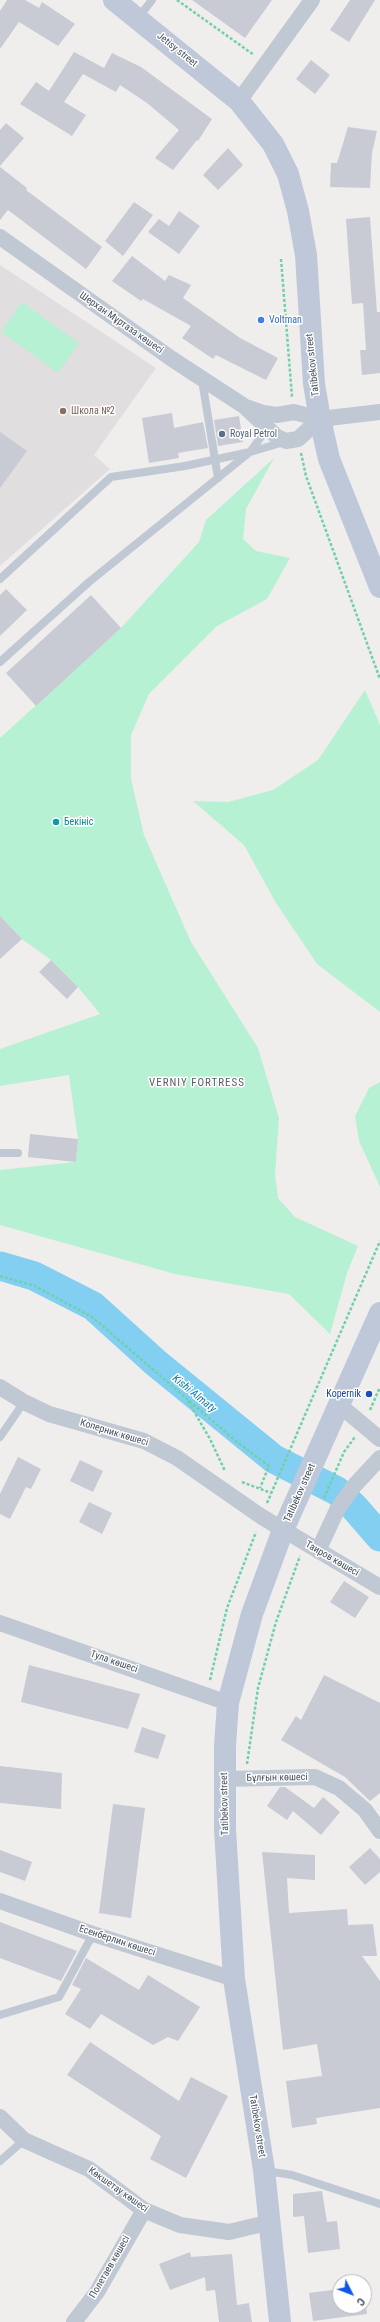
<!DOCTYPE html>
<meta charset="utf-8">
<style>
body{margin:0}
#map{position:relative;width:380px;height:2322px;overflow:hidden;background:#f0eded;font-family:"Roboto Condensed",sans-serif}
canvas{display:block}
.north{position:absolute;left:332px;top:2274px;width:40px;height:40px;box-sizing:border-box;background:#fff;border:1px solid #b4b8be;border-radius:50%;rotate:132deg;font-size:11px;font-weight:700;line-height:16px;text-align:center;color:#444e5c}
.north::after{content:'';display:block;margin:auto;width:14px;height:18px;background:#0e58e9;clip-path:polygon(50% 0,100% 100%,50% 72%,0 100%)}
</style>
<div id="map">
<canvas width="380" height="2322"></canvas>
<div class="north">С</div>
</div>
<script>
const ctx = document.querySelector('canvas').getContext('2d');
ctx.lineJoin = 'round';
function fill(path, color) { ctx.fillStyle = color; ctx.fill(path, 'evenodd'); }
const poly = rows => new Path2D(rows.map(r => 'M' + r).join(''));
function trace(path, color, width, dash) { ctx.strokeStyle = color; ctx.lineWidth = width; ctx.lineCap = dash ? 'butt' : 'round'; ctx.setLineDash(dash || []); ctx.stroke(path); }
function label(font, color, halo, rows, align = 'center') {
  ctx.font = font + ' "Roboto Condensed",sans-serif'; ctx.lineWidth = 3; ctx.setLineDash([]); ctx.textBaseline = 'middle'; ctx.strokeStyle = halo; ctx.fillStyle = color; for (const [text, x, y, turn = 0] of rows) {
    ctx.save(); ctx.translate(x, y); ctx.rotate((+turn || 0) * Math.PI / 180); ctx.textAlign = isNaN(turn) ? turn : align; if (halo) ctx.strokeText(text, 0, 0); ctx.fillText(text, 0, 0); ctx.restore();
  }
}
fill(poly([
 [0,265,156,368,94,455,110,469,0,566]
]), '#e1dedf');
fill(poly([
 [22,302,79,343,58,373,1,332],
 [274,458,246,509,243,539,256,551,290,558,267,599,217,626,149,694,131,735,131,779,144,835,191,942,258,1048,279,1118,275,1175,278,1198,295,1217,358,1246,347,1273,330,1334,289,1294,175,1274,0,1225,0,1170,76,1162,78,1139,69,1075,0,1086,0,1049,100,1014,78,987,51,960,22,939,0,916,0,738,121,628,199,542,206,520],
 [365,690,380,725,380,1012,317,964,276,903,244,845,193,801,228,802,273,790,318,760],
 [380,1082,380,1187,359,1141,355,1116,369,1088]
]), '#b7f1d3');
trace(poly([
 [0,1266,34,1276,93,1306,156,1363,274,1459,337,1491,354,1507,380,1537]
]), '#82cff1', 29);
fill(poly([
 [7,0,25,0,39,8,42,2,75,24,58,46,19,22,0,49,0,11],
 [192,0,272,0,245,38],
 [350,0,375,0,349,42,330,30],
 [74,52,104,68,112,53,141,67,212,119,198,141,197,140,173,170,155,158,179,130,147,103,120,85,116,92,83,74,64,102,86,115,72,136,20,104,36,82,49,91],
 [311,60,330,75,315,94,296,79],
 [6,123,24,138,0,166,0,130],
 [348,127,377,131,372,153,370,188,330,187,331,163,337,163],
 [228,148,243,165,218,190,203,175],
 [0,167,27,188,26,190,102,247,86,269,8,210,0,220],
 [134,202,153,215,123,256,105,241],
 [179,211,200,226,179,254,148,232,159,219,169,226],
 [370,217,377,312,380,312,380,373,362,375,360,350,366,350,363,303,352,304,346,219],
 [132,256,165,281,169,275,191,285,183,298,240,338,278,358,266,380,216,355,213,359,182,338,191,326,143,299,141,301,112,281],
 [172,413,174,428,203,422,208,448,178,453,179,458,149,463,142,418],
 [239,416,243,442,218,446,214,420],
 [0,432,27,451,0,488],
 [6,589,27,610,0,636,0,595],
 [91,595,121,628,36,706,6,673],
 [0,916,22,939,0,959],
 [51,960,78,987,67,999,39,972],
 [30,1134,78,1139,76,1162,28,1157],
 [18,1457,41,1469,31,1489,26,1487,10,1519,0,1514,0,1494],
 [80,1460,103,1471,93,1492,70,1481],
 [89,1502,112,1513,102,1534,79,1522],
 [344,1581,369,1597,355,1618,330,1602],
 [29,1665,140,1694,128,1729,21,1702],
 [324,1675,380,1703,380,1793,370,1801,345,1777,281,1740,296,1716,301,1720],
 [142,1727,166,1735,158,1759,134,1752],
 [0,1766,62,1773,61,1809,0,1803],
 [280,1787,285,1787,314,1808,323,1797,340,1812,321,1835,293,1811,287,1820,267,1806],
 [113,1804,145,1808,131,1918,99,1913],
 [370,1848,380,1859,380,1872,365,1885,349,1867],
 [0,1850,32,1862,25,1881,0,1872],
 [262,1852,315,1855,315,1880,287,1878,289,1913,347,1909,348,1925,373,1924,377,1956,362,1956,380,1981,380,2108,316,2118,317,2124,292,2128,286,2081,322,2076,317,2044,283,2050],
 [0,1922,77,1951,61,1981,0,1958],
 [86,1958,139,1990,148,1975,200,2007,178,2041,168,2037,153,2045,101,2014,90,2029,65,2014,81,1989,72,1985],
 [90,2042,179,2101,191,2077,228,2096,186,2178,150,2159,161,2136,67,2075],
 [322,2191,327,2222,337,2221,340,2249,308,2253,304,2216,293,2217,293,2194],
 [190,2252,191,2257,232,2254,237,2305,249,2303,252,2322,219,2322,215,2290,206,2291,205,2277,170,2290,159,2264],
 [340,2289,340,2306,366,2306,367,2314,313,2321,309,2293]
]), '#c8cbd3');
trace(poly([
 [177,0,254,55],
 [281,259,292,397],
 [301,453,306,476,380,679],
 [0,1276,35,1286,92,1317,237,1442,269,1466,260,1488],
 [188,1401,210,1439,225,1471],
 [370,1410,380,1387],
 [242,1482,271,1493],
 [324,1498,344,1452,355,1437],
 [267,1503,380,1241],
 [210,1680,227,1608,256,1532],
 [247,1764,258,1688,276,1622,300,1556]
]), '#6ed1aa', 2.5, [3, 2]);
trace(poly([
 [138,18,152,0],
 [202,380,218,478],
 [0,579,111,477,185,466,250,452,284,442],
 [0,662,89,582,250,452,269,426],
 [0,1153,18,1153],
 [0,1437,24,1402],
 [0,2015,59,1997,93,1934],
 [0,2161,24,2140],
 [266,2171,292,2175,380,2204]
]), '#bfc8d3', 8);
trace(poly([
 [239,101,312,0],
 [0,237,172,359,244,406,277,437,286,441,298,439,320,419],
 [249,408,263,413,277,415,294,412,320,419,380,412],
 [0,1387,24,1402,49,1414,144,1441,177,1458,262,1517,380,1587],
 [338,1404,380,1439],
 [318,1551,337,1510,353,1487,380,1458],
 [0,1623,228,1703],
 [224,1779,315,1777,339,1788,365,1810,380,1831],
 [0,1901,93,1934,234,1979],
 [0,2117,24,2140,89,2169,144,2210,180,2225,229,2232,271,2222],
 [74,2322,97,2292,144,2210]
]), '#bfc8d3', 16);
trace(poly([
 [114,0,239,101,273,144,288,174,298,211,306,255,314,384,320,419,329,459,380,587],
 [280,2322,264,2170,234,1979,225,1829,225,1746,228,1703,252,1614,283,1530,380,1313]
]), '#bec8d8', 22);
for (const [x, y, r, color] of [
 [261,320,4,"#3f7fe0"],
 [63,411,4,"#8d6e63"],
 [222,434,4,"#5c6f8a"],
 [56,822,4,"#0f9aa8"],
 [369,1394,4,"#1a4fb4"]
]) { const dot = new Path2D(); dot.arc(x, y, r, 0, 2 * Math.PI); ctx.fillStyle = color; ctx.fill(dot); trace(dot, '#fff', 1.5); }
label('10px', '#444e5c', '#fff', [
 ["Jetisy street",177,50,39],
 ["Шерхан Мұртаза көшесі",121,323,35],
 ["Tatibekov street",313,365,-96],
 ["Коперник көшесі",114,1433,17],
 ["Tatibekov street",300,1493,-66],
 ["Таиров көшесі",332,1559,30],
 ["Тула көшесі",114,1662,19],
 ["Бұлғын көшесі",277,1778,-1],
 ["Tatibekov street",225,1804,-91],
 ["Есенберлин көшесі",117,1941,18],
 ["Tatibekov street",257,2126,81],
 ["Көкшетау көшесі",118,2190,35],
 ["Полетаев көшесі",110,2267,-60]
]);
label('10px', '#366cbe', '#fff', [
 ["Voltman",269,320]
], 'left');
label('10px', '#785e54', '#fff', [
 ["Школа №2",71,411]
], 'left');
label('10px', '#4e5e75', '#fff', [
 ["Royal Petrol",230,434]
], 'left');
label('10px', '#0d838f', '#fff', [
 ["Бекініс",64,822]
], 'left');
label('10px', '#164399', '#fff', [
 ["Kopernik",361,1394]
], 'right');
ctx.letterSpacing = '1px';
label('11px', '#595c62', '#fff', [
 ["VERNIY FORTRESS",197,1083]
]);
ctx.letterSpacing = '0px';
label('italic 11px', '#037baf', '#fff', [
 ["Kіshі Almaty",194,1394,39]
]);
</script>
